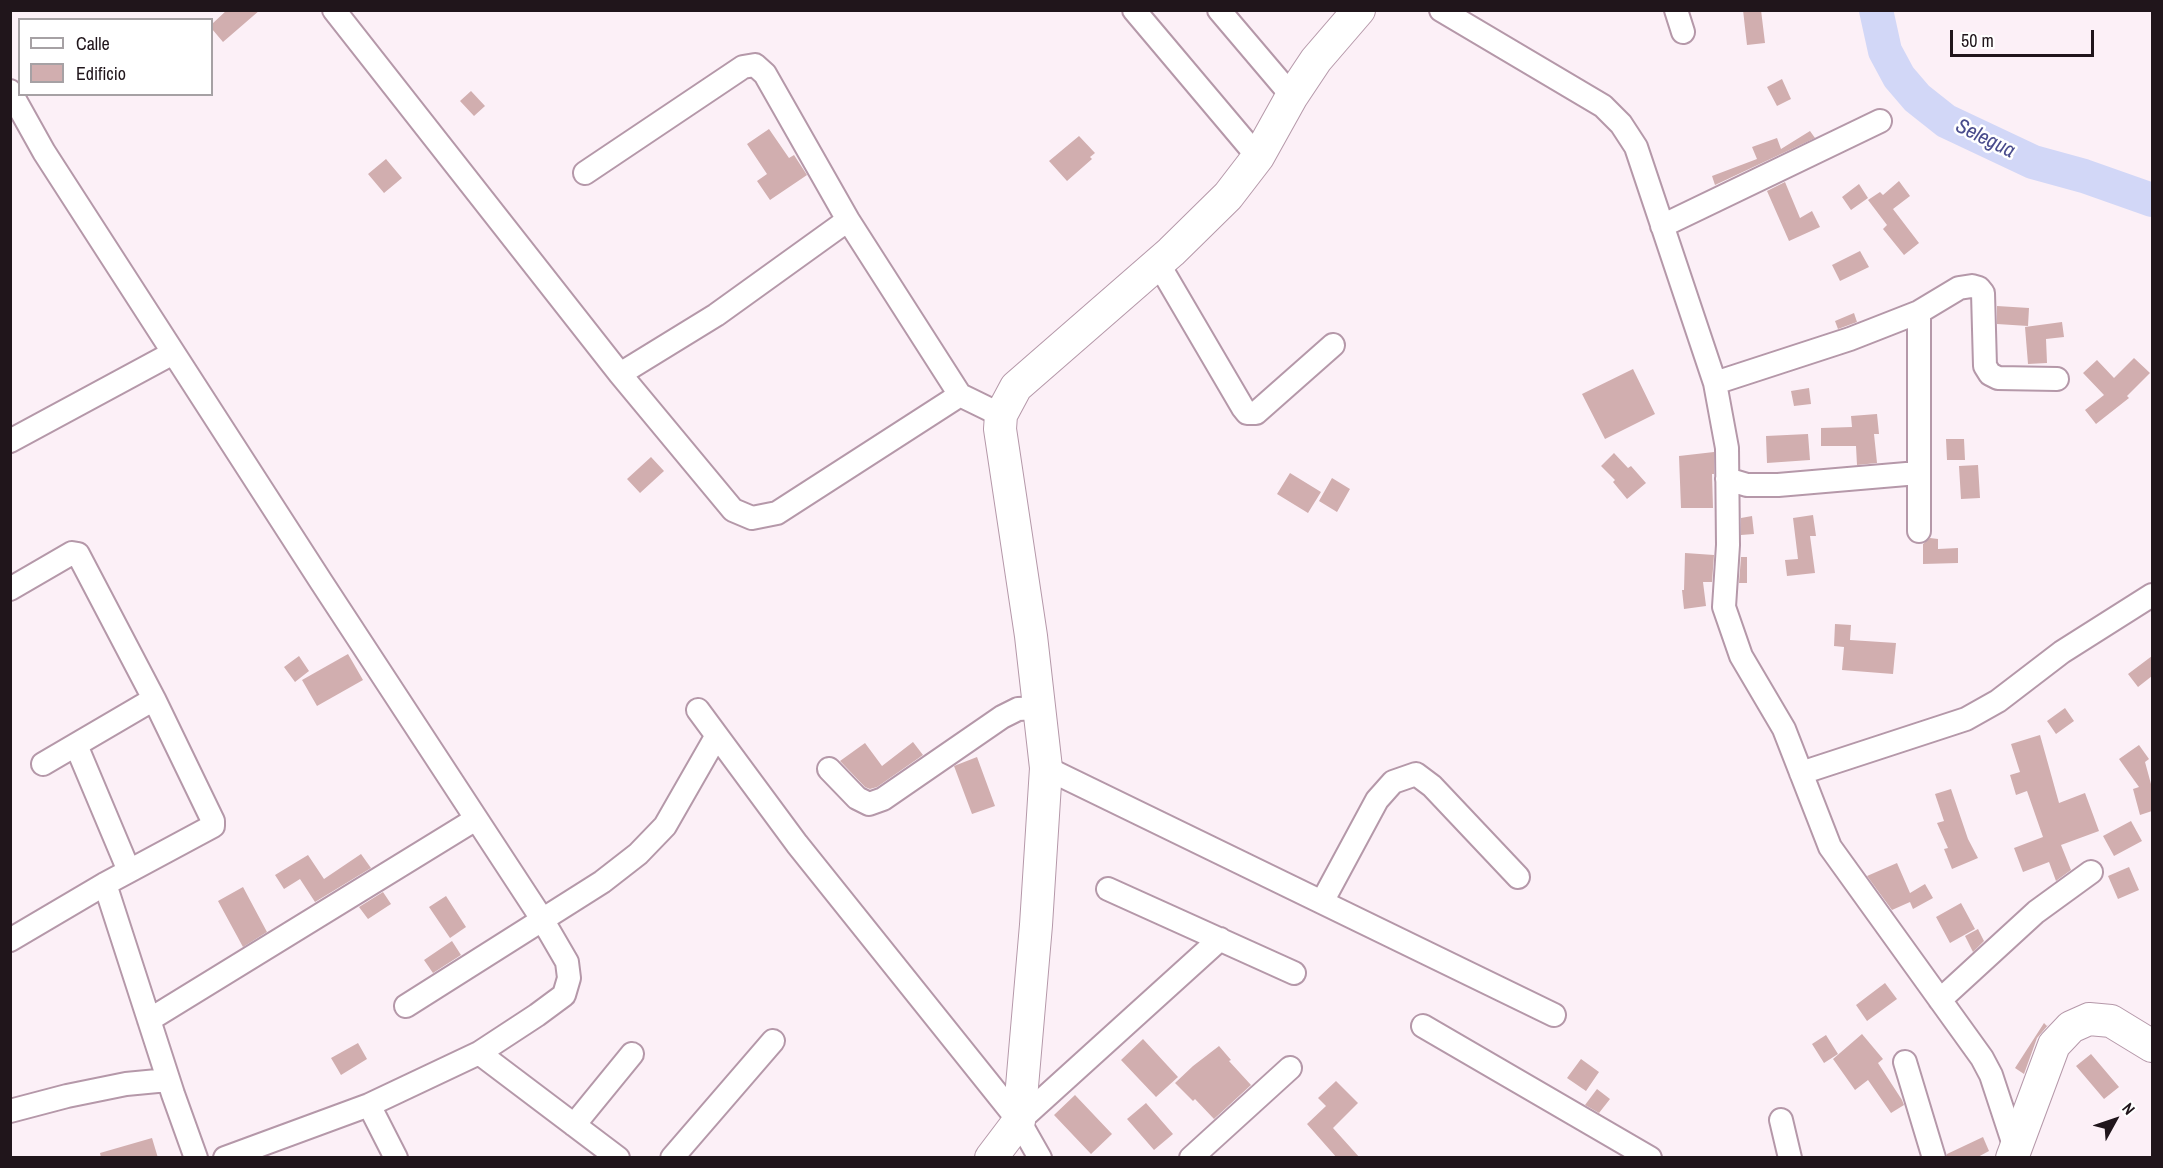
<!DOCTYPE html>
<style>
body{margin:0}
#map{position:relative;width:2163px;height:1168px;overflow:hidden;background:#fcf0f7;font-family:"Archivo Narrow",sans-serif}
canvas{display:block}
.frame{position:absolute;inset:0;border:12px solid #20151b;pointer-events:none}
.legend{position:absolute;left:18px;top:18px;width:195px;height:78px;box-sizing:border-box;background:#fff;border:2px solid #a6a1a4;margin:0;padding:8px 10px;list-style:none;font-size:18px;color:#20151b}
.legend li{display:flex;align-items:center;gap:12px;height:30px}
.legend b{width:30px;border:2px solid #a6a1a4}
.north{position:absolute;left:2085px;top:1090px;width:60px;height:60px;-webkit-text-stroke:4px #fff;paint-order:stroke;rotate:50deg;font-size:16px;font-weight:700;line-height:24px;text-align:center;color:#20151b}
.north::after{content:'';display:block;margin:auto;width:21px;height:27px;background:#20151b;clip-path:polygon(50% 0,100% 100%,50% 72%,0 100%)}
.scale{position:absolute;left:1950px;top:30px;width:144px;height:27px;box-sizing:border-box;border:3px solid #20151b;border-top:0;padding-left:8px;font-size:18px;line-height:21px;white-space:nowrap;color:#20151b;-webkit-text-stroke:4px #fff;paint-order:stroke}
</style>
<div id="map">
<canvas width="2163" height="1168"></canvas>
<div class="frame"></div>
<ul class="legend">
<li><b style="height:8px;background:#fff"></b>Calle</li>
<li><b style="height:16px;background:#d1aeaf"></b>Edificio</li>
</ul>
<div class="north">N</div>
<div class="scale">50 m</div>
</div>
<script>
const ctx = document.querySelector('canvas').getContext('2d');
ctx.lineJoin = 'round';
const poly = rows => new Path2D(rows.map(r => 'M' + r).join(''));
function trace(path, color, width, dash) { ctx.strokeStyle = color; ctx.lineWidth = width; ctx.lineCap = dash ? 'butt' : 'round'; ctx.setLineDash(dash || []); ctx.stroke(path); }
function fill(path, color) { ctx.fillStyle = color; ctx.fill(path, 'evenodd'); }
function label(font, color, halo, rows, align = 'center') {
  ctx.font = font + ' "Archivo Narrow",sans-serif'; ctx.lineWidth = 5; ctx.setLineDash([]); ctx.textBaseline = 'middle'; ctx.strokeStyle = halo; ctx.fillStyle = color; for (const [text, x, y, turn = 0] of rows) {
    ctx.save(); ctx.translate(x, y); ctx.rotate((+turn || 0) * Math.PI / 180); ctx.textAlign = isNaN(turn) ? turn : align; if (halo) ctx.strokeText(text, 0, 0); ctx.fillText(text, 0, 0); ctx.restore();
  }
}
trace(poly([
 [1876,10,1885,51,1899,77,1917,98,1946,121,2033,162,2084,176,2152,200]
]), '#d2d7f7', 34);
fill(poly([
 [227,10,260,10,223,42,212,29,212,24],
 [1743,10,1761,10,1765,43,1747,45],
 [1782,79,1791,99,1777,106,1767,87],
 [471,91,485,106,474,116,460,101],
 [769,129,789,158,794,155,807,175,770,200,757,181,767,174,747,144],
 [1810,131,1815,138,1715,185,1712,176,1757,159,1752,147,1777,138,1781,149],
 [1079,136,1095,153,1090,157,1092,159,1067,181,1049,161],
 [386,159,402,178,384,193,368,174],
 [1899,181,1910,196,1893,209,1919,243,1904,255,1883,229,1887,225,1868,200,1880,192,1883,195],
 [1785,182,1800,218,1812,211,1820,227,1789,241,1767,191],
 [1859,184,1868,198,1851,210,1842,197],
 [1860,251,1869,267,1840,281,1832,265],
 [1997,306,2029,308,2028,326,1997,324],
 [1854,313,1857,322,1838,329,1835,321],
 [2062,322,2064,337,2046,339,2047,363,2028,364,2025,327],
 [2134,358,2150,373,2127,396,2129,398,2096,424,2085,410,2104,395,2083,373,2097,360,2114,378],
 [1633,369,1655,414,1605,439,1582,394],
 [1809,388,1811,404,1794,406,1791,391],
 [1877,414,1879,434,1874,434,1877,463,1857,465,1856,446,1821,446,1821,428,1852,427,1851,416],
 [1808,434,1810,460,1767,463,1766,436],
 [1946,439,1964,439,1965,460,1947,460],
 [1714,452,1714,474,1712,474,1713,508,1681,508,1679,456],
 [1614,453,1628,468,1631,466,1646,483,1627,499,1613,482,1615,480,1601,466],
 [651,457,664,471,640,493,627,479],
 [1978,465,1980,498,1961,499,1959,466],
 [1290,473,1321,492,1308,513,1277,494],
 [1332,478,1350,489,1337,512,1319,501],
 [1813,515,1816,536,1810,536,1815,573,1787,576,1785,560,1798,559,1793,518],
 [1752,516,1754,534,1741,535,1741,518],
 [1930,538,1938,539,1938,549,1958,548,1958,563,1923,564,1923,544],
 [1685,553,1714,555,1712,582,1703,582,1706,606,1684,609,1682,590,1684,590],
 [1741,557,1747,557,1747,583,1739,583],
 [1835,624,1851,625,1850,640,1896,643,1893,674,1842,670,1844,647,1834,646],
 [348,654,363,680,317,706,302,680],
 [299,656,309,671,295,682,284,667],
 [2152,656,2152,676,2138,687,2128,674],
 [2065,708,2074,721,2056,734,2047,721],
 [2040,735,2059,803,2085,793,2099,831,2061,845,2071,870,2056,881,2049,862,2023,872,2014,848,2043,837,2027,791,2016,795,2010,775,2020,772,2011,744],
 [913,742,923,755,877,787,870,789,865,787,840,761,865,743,882,766],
 [2139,745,2149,759,2145,762,2151,784,2152,783,2152,811,2140,815,2133,789,2139,787,2119,759],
 [977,757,995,806,972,814,954,766],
 [1951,789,1968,839,1978,858,1952,869,1944,849,1948,848,1937,823,1944,821,1935,794],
 [2131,821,2142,841,2114,856,2103,836],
 [361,854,371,868,315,902,300,879,284,889,275,875,308,855,324,879],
 [1897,863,1910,893,1925,884,1933,898,1913,909,1910,902,1892,910,1867,876],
 [2129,867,2139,890,2118,899,2108,876],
 [243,887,267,932,243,947,218,901],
 [383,892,391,904,368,919,359,907],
 [446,896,466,927,450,938,429,907],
 [1961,903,1975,929,1950,943,1936,917],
 [1978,929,1984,941,1973,952,1965,936],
 [452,941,461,955,433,973,424,960],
 [1885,983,1897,999,1867,1021,1856,1005],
 [2044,1023,2047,1026,2049,1024,2037,1038,2024,1074,2015,1068],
 [1862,1034,1883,1059,1878,1063,1902,1100,1904,1105,1891,1113,1868,1080,1855,1090,1833,1059],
 [1826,1035,1838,1054,1824,1063,1812,1044],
 [1143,1039,1178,1077,1156,1097,1121,1060],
 [358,1043,367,1059,341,1075,331,1058],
 [1219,1046,1231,1060,1229,1061,1251,1085,1214,1119,1195,1099,1193,1101,1175,1083,1193,1066],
 [2091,1054,2119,1087,2104,1099,2076,1066],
 [1581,1059,1599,1072,1586,1091,1567,1078],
 [1336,1081,1358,1103,1333,1128,1360,1158,1337,1158,1307,1124,1326,1106,1318,1098],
 [1597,1089,1610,1099,1599,1113,1585,1105],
 [1075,1095,1112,1134,1091,1154,1054,1115],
 [1146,1103,1173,1134,1154,1150,1127,1119],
 [1983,1137,1989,1151,1976,1158,1947,1158,1947,1154],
 [152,1138,158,1158,101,1158,100,1153]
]), '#d1aeaf');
const street = poly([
 [334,10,620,374,733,510,752,518,777,513,960,395],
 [1134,10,1258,157],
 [1219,10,1292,96],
 [1441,10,1603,106,1621,124,1636,147,1715,383,1727,448,1728,545,1724,607,1741,656,1784,729,1830,847,1982,1058,1991,1075,2015,1148],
 [1676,10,1683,32],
 [10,91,44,152,322,583,542,919,567,962,569,978,564,995,537,1015,479,1053,369,1105,225,1158],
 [585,173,743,67,755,65,765,74,848,220,960,395,1001,415],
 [1662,226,1880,121],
 [1158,263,1243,408,1247,413,1256,413,1333,345],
 [620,374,716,315,848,220],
 [1715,383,1850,339,1919,312,1959,288,1972,286,1979,288,1983,293,1985,366,1990,374,1998,378,2057,379],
 [10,441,173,353],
 [1727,479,1747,485,1778,485,1918,473],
 [1919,531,1919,312],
 [10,589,72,553,78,554,154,699,213,821,213,826,105,884,10,940],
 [698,710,797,844,1019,1121,1040,1158],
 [76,745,129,871],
 [43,764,154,699],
 [1046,768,1554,1015],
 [829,769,857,798,869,804,883,799,1002,717,1018,709,1039,708],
 [1801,773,1966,719,1998,701,2062,652,2152,595],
 [105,884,173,1094,196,1158],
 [1108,889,1294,973],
 [1322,902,1377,800,1393,782,1416,774,1432,786,1518,877],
 [1940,1000,2036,912,2091,872],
 [406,1006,602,882,638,854,665,826,716,737],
 [149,1020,476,819],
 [1423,1026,1650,1158],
 [479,1053,618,1158],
 [1905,1062,1934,1158],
 [369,1105,396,1158],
 [10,1111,67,1096,126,1084,168,1080],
 [1781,1120,1790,1158],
 [1019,1121,1220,939],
 [574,1125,632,1054],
 [672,1158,773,1041],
 [1191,1158,1290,1068]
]);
const secondary = poly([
 [991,1158,1019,1121,1036,925,1046,768,1031,636,1000,429,1001,415,1016,387,1171,252,1228,196,1258,157,1292,96,1316,60,1359,10],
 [2012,1158,2054,1045,2071,1027,2089,1019,2111,1021,2152,1046]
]);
trace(street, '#b598a9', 26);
trace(secondary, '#b598a9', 34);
trace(street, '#fff', 22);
trace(secondary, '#fff', 32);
label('italic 21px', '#494c8c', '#fff', [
 ["Selegua",1985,139,26]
]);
</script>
